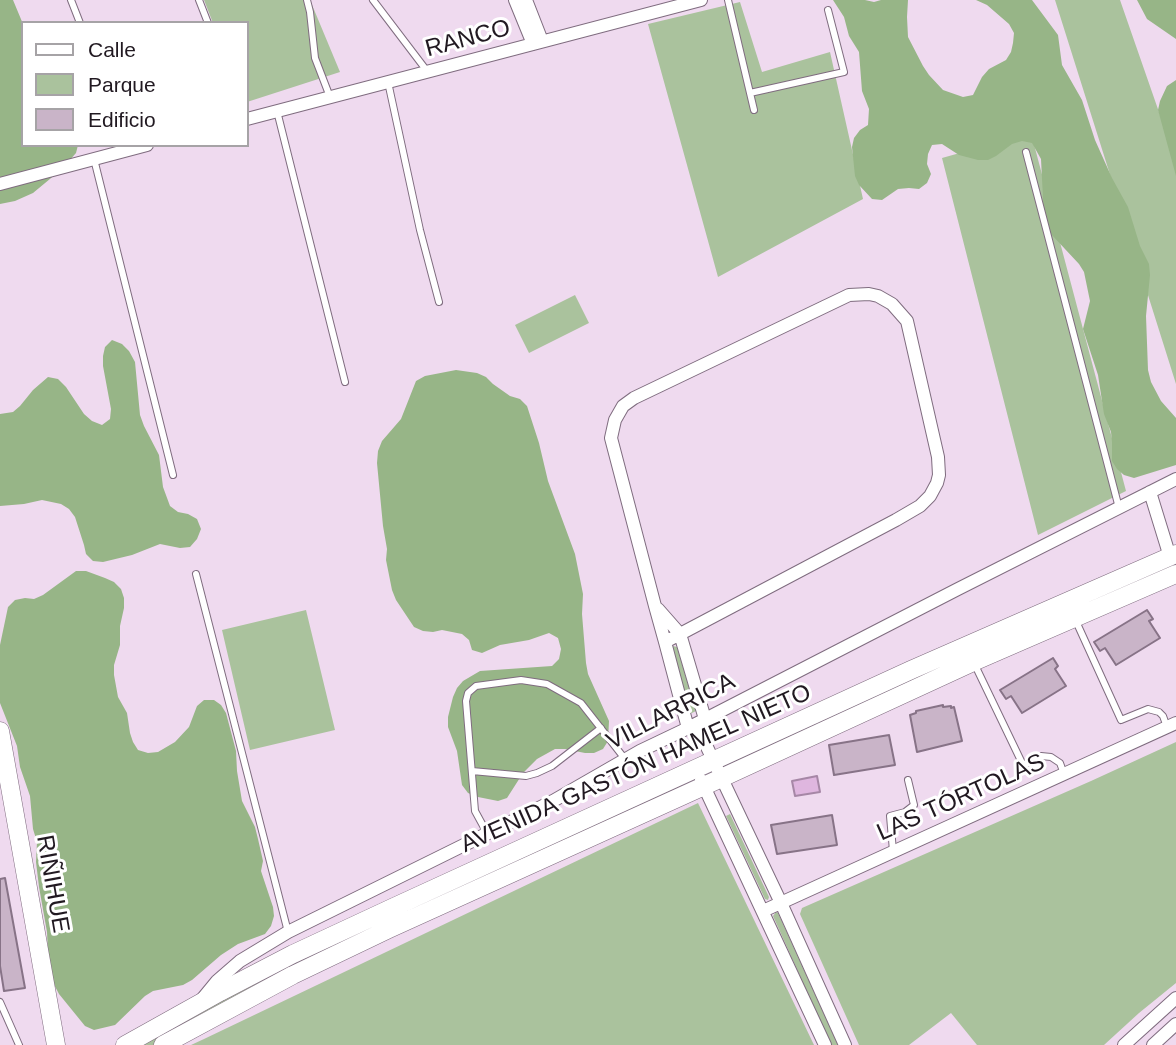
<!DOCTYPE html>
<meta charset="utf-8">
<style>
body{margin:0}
#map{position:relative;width:1176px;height:1045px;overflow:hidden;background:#efdaef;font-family:Arial,sans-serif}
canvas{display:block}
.legend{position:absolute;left:21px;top:21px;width:228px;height:126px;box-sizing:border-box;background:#fff;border:2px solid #a6a3a6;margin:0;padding:9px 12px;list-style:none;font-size:21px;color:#211921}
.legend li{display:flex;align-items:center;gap:14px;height:35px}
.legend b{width:35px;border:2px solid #a6a3a6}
</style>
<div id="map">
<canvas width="1176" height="1045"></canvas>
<ul class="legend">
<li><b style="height:9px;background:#fff"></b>Calle</li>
<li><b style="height:19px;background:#aac29d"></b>Parque</li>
<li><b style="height:19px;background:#c9b4c8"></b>Edificio</li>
</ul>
</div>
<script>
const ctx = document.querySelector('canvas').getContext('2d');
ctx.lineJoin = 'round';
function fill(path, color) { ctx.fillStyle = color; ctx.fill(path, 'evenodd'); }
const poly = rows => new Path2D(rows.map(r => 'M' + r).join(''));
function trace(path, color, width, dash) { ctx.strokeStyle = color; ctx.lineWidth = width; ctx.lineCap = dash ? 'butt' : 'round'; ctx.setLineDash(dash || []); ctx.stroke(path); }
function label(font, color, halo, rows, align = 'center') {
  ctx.font = font + ' Arial,sans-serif'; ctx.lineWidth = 6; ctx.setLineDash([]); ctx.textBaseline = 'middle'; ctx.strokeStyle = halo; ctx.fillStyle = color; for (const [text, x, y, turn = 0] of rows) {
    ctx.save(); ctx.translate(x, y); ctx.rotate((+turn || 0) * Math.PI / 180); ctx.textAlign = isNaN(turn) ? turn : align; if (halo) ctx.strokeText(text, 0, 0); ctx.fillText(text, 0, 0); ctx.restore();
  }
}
fill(poly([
 [204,0,310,0,340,72,247,102,247,23,213,23],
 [1055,0,1120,0,1176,161,1176,384],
 [740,2,762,72,830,52,863,199,718,277,648,24],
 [1031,133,1126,491,1038,535,942,158],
 [575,295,589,323,529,353,515,325],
 [306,610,335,730,250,750,222,630],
 [673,646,677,647,696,711,690,714,671,647],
 [1176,742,1176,983,1139,1013,1104,1045,977,1045,951,1013,909,1045,859,1045,800,914,802,908,1091,781],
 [698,803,814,1045,191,1045,204,1039],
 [730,814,769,897,768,900,765,899,726,816],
 [608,816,609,819,585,834,203,1016,153,1045,136,1045,306,954],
 [776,912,778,913,838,1045,831,1045,773,916]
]), '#aac29d');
fill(poly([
 [0,0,13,0,23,24,23,145,78,145,76,153,62,169,33,193,15,201,0,204],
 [833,0,865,0,874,2,881,0,908,0,907,17,908,37,923,66,929,75,943,90,963,97,973,95,982,77,989,69,1006,60,1011,52,1013,43,1014,33,1009,24,987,5,976,0,1032,0,1058,35,1062,65,1082,100,1095,140,1112,178,1128,207,1140,246,1149,264,1150,275,1146,316,1148,370,1151,382,1161,401,1176,418,1176,465,1134,478,1124,475,1117,469,1112,461,1112,442,1111,432,1104,414,1098,375,1083,329,1090,301,1084,272,1079,264,1051,234,1047,226,1044,218,1041,159,1032,143,1022,141,1012,144,996,156,988,160,978,160,959,155,942,144,932,145,928,154,927,164,931,174,927,183,919,189,909,188,898,189,882,200,872,199,859,185,855,176,852,147,854,138,860,130,868,125,869,109,862,91,859,52,849,36,844,17],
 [1137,0,1176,0,1176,39,1147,19],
 [1176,80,1176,176,1158,110,1160,101,1167,86],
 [112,340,122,344,129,351,135,362,140,415,144,426,159,455,163,487,170,506,178,512,188,514,197,519,201,529,197,539,190,547,180,548,160,544,132,555,103,562,93,561,86,554,84,545,75,517,69,509,61,504,42,500,24,504,0,506,0,414,13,412,20,406,33,390,48,377,58,379,66,387,84,414,92,421,102,425,110,419,111,409,103,366,103,356,105,347],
 [456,370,477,373,486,377,493,384,510,396,520,399,527,406,539,443,548,481,575,554,583,594,582,614,586,663,588,674,609,721,608,741,603,749,594,753,585,753,565,749,555,749,537,759,523,773,507,798,498,801,478,797,468,793,462,785,457,751,448,727,448,717,453,697,457,688,463,681,480,671,552,666,559,659,561,649,558,638,549,633,529,640,500,645,482,653,472,650,469,640,462,634,442,630,433,632,423,631,414,627,396,600,392,590,386,560,387,549,383,526,377,463,378,451,382,441,401,419,416,381,425,376],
 [76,571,86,571,105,578,114,582,121,589,124,598,124,608,120,626,120,645,114,665,114,675,118,697,127,713,130,733,133,742,138,750,148,753,158,752,175,742,189,727,197,706,204,700,214,700,221,705,226,713,236,751,237,771,242,801,255,827,258,839,263,861,261,871,273,907,274,916,271,926,265,934,238,944,221,955,192,980,183,985,153,991,145,996,115,1025,94,1030,85,1026,59,994,49,975,47,932,39,887,36,862,37,842,33,829,30,796,20,767,17,746,0,703,0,645,8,607,15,600,25,598,34,599,43,595]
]), '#97b587');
const water = poly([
 [817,776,820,792,795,796,792,781,817,776]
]);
fill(water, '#dfb6df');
trace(water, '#a687a6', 2);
const building = poly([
 [1147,610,1153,619,1149,621,1160,638,1116,665,1105,648,1100,651,1094,642,1147,610],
 [1053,658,1058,666,1055,669,1066,686,1022,713,1011,696,1006,699,1000,690,1053,658],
 [943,705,943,707,951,706,951,708,954,707,962,741,917,752,910,715,916,713,916,711,943,705],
 [889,735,895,765,834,775,829,745,889,735],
 [832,815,837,845,777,854,771,825,832,815],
 [5,878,25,988,4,991,0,966,0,879,5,878]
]);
fill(building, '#c9b4c8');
trace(building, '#877387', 2);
const lane = poly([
 [71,0,80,23],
 [199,0,208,23],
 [307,0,310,12,315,58,330,97],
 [373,0,427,71],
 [728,0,754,110],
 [388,82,420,230,439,302],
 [750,93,844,72,828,10],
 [277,111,345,382],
 [1026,152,1119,508],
 [94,159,173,475],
 [196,574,288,932],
 [1075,619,1121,720,1148,709,1159,712,1163,716,1167,727],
 [974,663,1023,765,1041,756,1051,757,1060,763,1064,774],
 [472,771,526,776,537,773,552,766,601,728],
 [487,833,475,811,466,701,468,693,476,686,521,680,547,684,581,703,625,759],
 [893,851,890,816,905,812,914,805,908,780],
 [0,1002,19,1045]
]);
const street = poly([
 [515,0,533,44],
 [526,0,542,41],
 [247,119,701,0],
 [0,184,147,145],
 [1150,492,1170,557],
 [658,609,680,634,705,719],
 [665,642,896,520,920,506,930,496,937,483,939,475,938,457,907,321,892,304,878,296,869,294,849,295,634,398,623,406,615,420,611,438,655,606,665,642,682,706,688,728],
 [696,724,781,903,845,1045],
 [701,780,825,1045],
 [763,911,1176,723],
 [203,998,217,981,240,961,288,932,553,801,640,751,684,730,958,589,1176,479],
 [1124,1045,1176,998],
 [1153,1045,1176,1024]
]);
const secondary = poly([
 [0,731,56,1045],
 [125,1045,220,992,293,954,394,907,911,670,1176,554],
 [163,1045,293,975,389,929,704,786,973,662,1176,574]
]);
trace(lane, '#7f6c7f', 8);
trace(street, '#7f6c7f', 14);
trace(secondary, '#7f6c7f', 19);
trace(lane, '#fff', 6);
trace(street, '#fff', 12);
trace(secondary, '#fff', 18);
label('24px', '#211921', '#fff', [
 ["RANCO",468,39,-15],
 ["VILLARRICA",671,712,-27],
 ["AVENIDA GASTÓN HAMEL NIETO",636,769,-24],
 ["LAS TÓRTOLAS",961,798,-24],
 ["RIÑIHUE",52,884,80]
]);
</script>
